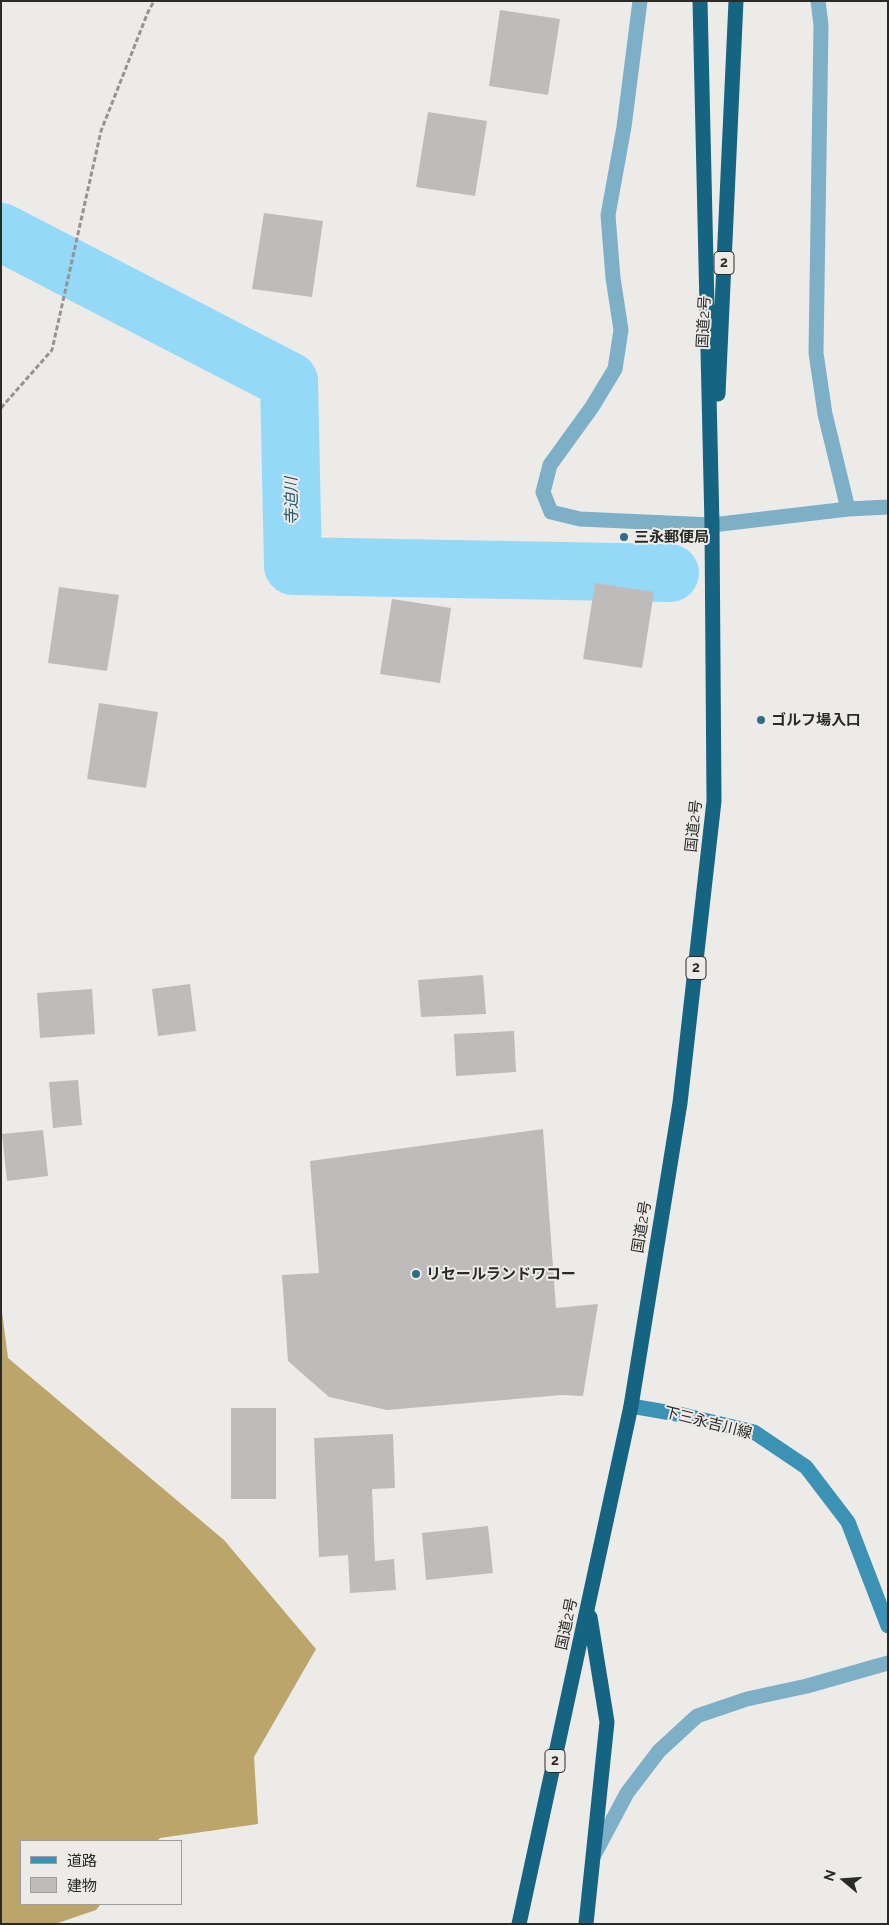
<!DOCTYPE html>
<meta charset="utf-8">
<style>
body{margin:0}
#map{position:relative;width:889px;height:1925px;overflow:hidden;background:#edebe8;font-family:Raleway,"Noto Sans JP",sans-serif}
canvas{display:block}
.frame{position:absolute;inset:0;border:2px solid #2a2a29;pointer-events:none}
.legend{position:absolute;left:20px;top:1840px;width:162px;height:65px;box-sizing:border-box;background:#edebe8;border:1px solid #9f9e9c;margin:0;padding:6px 9px;list-style:none;font-size:15px;color:#2a2a29}
.legend li{display:flex;align-items:center;gap:10px;height:25px}
.legend b{width:25px;border:1px solid #9f9e9c}
.north{position:absolute;left:819px;top:1855px;width:50px;height:50px;-webkit-text-stroke:4px #edebe8;paint-order:stroke;rotate:288deg;font-size:14px;font-weight:700;line-height:20px;text-align:center;color:#2a2a29}
.north::after{content:'';display:block;margin:auto;width:18px;height:22px;background:#2a2a29;clip-path:polygon(50% 0,100% 100%,50% 72%,0 100%)}
</style>
<div id="map">
<canvas width="889" height="1925"></canvas>
<div class="frame"></div>
<ul class="legend">
<li><b style="height:6px;background:#3c92b4"></b>道路</li>
<li><b style="height:14px;background:#bebcba"></b>建物</li>
</ul>
<div class="north">N</div>
</div>
<script>
const ctx = document.querySelector('canvas').getContext('2d');
ctx.lineJoin = 'round';
function fill(path, color) { ctx.fillStyle = color; ctx.fill(path, 'evenodd'); }
const poly = rows => new Path2D(rows.map(r => 'M' + r).join(''));
function trace(path, color, width, dash) { ctx.strokeStyle = color; ctx.lineWidth = width; ctx.lineCap = dash ? 'butt' : 'round'; ctx.setLineDash(dash || []); ctx.stroke(path); }
function label(font, color, halo, rows, align = 'center') {
  ctx.font = font + ' Raleway,"Noto Sans JP",sans-serif'; ctx.lineWidth = 4; ctx.setLineDash([]); ctx.textBaseline = 'middle'; ctx.strokeStyle = halo; ctx.fillStyle = color; for (const [text, x, y, turn = 0] of rows) {
    ctx.save(); ctx.translate(x, y); ctx.rotate((+turn || 0) * Math.PI / 180); ctx.textAlign = isNaN(turn) ? turn : align; if (halo) ctx.strokeText(text, 0, 0); ctx.fillText(text, 0, 0); ctx.restore();
  }
}
fill(poly([
 [1,1304,8,1358,224,1540,316,1649,254,1757,258,1824,160,1838,157,1841,21,1841,21,1904,101,1904,96,1910,55,1924,1,1924]
]), '#bba56a');
trace(poly([
 [1,232,289,381,293,566,670,573]
]), '#94d9f8', 58);
fill(poly([
 [500,10,560,19,548,95,489,86],
 [428,112,487,121,475,196,416,187],
 [264,213,323,221,312,297,252,289],
 [595,583,654,592,642,668,583,659],
 [59,587,119,595,107,671,48,663],
 [392,599,451,608,440,683,380,674],
 [99,703,158,712,146,788,87,779],
 [483,975,486,1014,421,1017,418,980],
 [190,984,196,1031,158,1036,152,989],
 [92,989,95,1034,40,1038,37,993],
 [514,1031,516,1072,456,1076,454,1034],
 [78,1080,82,1125,53,1128,49,1082],
 [543,1129,556,1308,598,1304,583,1396,562,1395,387,1410,329,1397,288,1361,282,1275,319,1273,310,1161],
 [43,1130,48,1176,7,1181,2,1134],
 [231,1408,276,1408,276,1499,231,1499],
 [393,1434,395,1488,372,1489,375,1561,394,1559,396,1590,350,1593,348,1555,319,1557,314,1438],
 [488,1526,493,1573,426,1580,422,1533]
]), '#bebcba');
trace(poly([
 [1,408,52,350,101,131,148,12,154,1]
]), '#969492', 3, [5, 2.5]);
trace(poly([
 [640,1,624,127,608,215,613,278,621,330,615,369,592,407,550,465,543,492,551,512,580,519,712,525,848,509,888,507],
 [818,1,821,25,816,353,825,414,848,509],
 [594,1855,627,1793,659,1751,697,1716,747,1699,807,1686,888,1663]
]), '#7db0c7', 15);
trace(poly([
 [631,1406,683,1415,754,1432,806,1467,848,1522,888,1626]
]), '#3c92b4', 15);
trace(poly([
 [718,394,736,1],
 [519,1924,631,1406,680,1103,714,801,712,525,700,1],
 [586,1924,607,1722,590,1617]
]), '#156481', 15);
for (const [x, y, r, color] of [
 [624,537,5,"#326d85"],
 [761,720,5,"#326d85"],
 [416,1274,5,"#326d85"]
]) { const dot = new Path2D(); dot.arc(x, y, r, 0, 2 * Math.PI); ctx.fillStyle = color; ctx.fill(dot); trace(dot, '#edebe8', 2); }
for (const [x, y, w] of [
 [724,263,20],
 [696,968,20],
 [555,1761,20]
]) { const box = new Path2D(); box.roundRect(x - w / 2, y - 11.5, w, 23, 4); ctx.fillStyle = '#edebe8'; ctx.fill(box); trace(box, '#2a2a29', 1); }
label('bold 14px', '#2a2a29', null, [
 ["2",724,263],
 ["2",696,968],
 ["2",555,1761]
]);
label('15px', '#2a2a29', '#edebe8', [
 ["国道2号",704,322,-87],
 ["国道2号",694,826,-84],
 ["国道2号",642,1227,-81],
 ["下三永吉川線",708,1423,14],
 ["国道2号",567,1624,-78]
]);
label('bold 15px', '#2a2a29', '#edebe8', [
 ["三永郵便局",634,537],
 ["ゴルフ場入口",771,720],
 ["リセールランドワコー",426,1274]
], 'left');
label('italic 16px', '#21576d', '#edebe8', [
 ["寺迫川",292,501,-91]
]);
</script>
